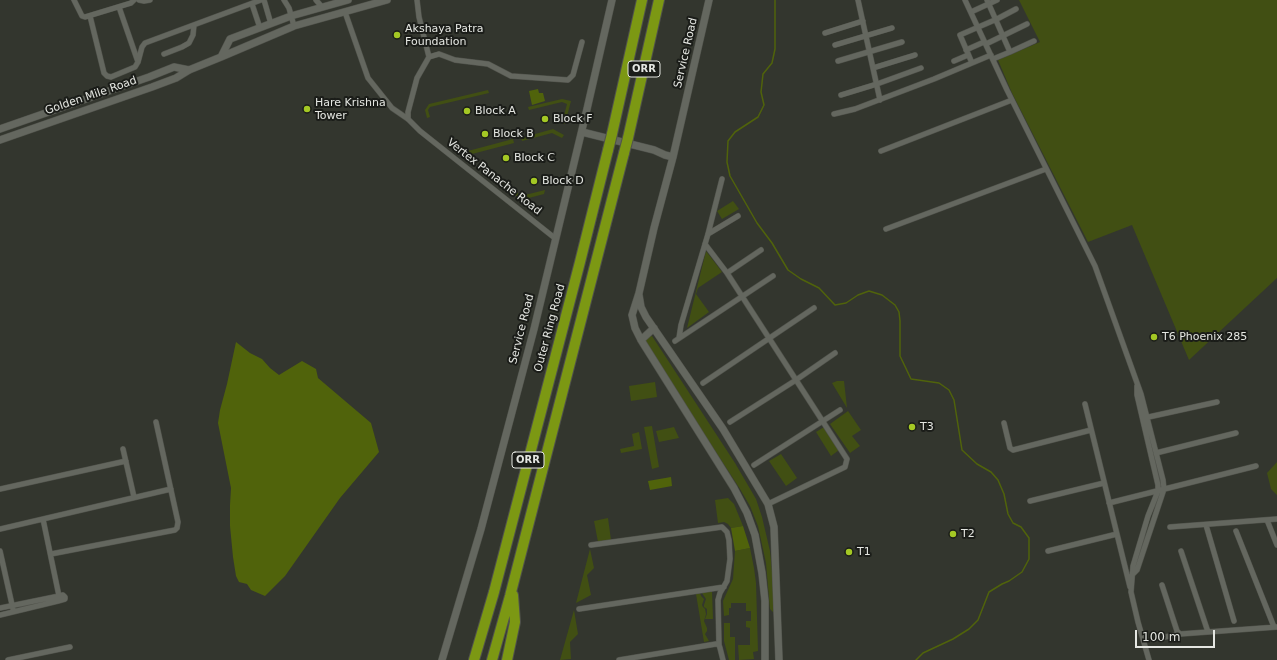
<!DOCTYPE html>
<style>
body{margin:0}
#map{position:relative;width:1277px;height:660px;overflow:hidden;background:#33362e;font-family:"DejaVu Sans",sans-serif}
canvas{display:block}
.scale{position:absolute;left:1135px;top:630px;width:80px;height:18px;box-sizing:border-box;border:2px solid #e5e7e2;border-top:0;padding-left:5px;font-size:12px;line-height:14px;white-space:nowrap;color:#e5e7e2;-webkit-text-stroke:3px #1b1d19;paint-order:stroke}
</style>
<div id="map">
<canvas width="1277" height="660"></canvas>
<div class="scale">100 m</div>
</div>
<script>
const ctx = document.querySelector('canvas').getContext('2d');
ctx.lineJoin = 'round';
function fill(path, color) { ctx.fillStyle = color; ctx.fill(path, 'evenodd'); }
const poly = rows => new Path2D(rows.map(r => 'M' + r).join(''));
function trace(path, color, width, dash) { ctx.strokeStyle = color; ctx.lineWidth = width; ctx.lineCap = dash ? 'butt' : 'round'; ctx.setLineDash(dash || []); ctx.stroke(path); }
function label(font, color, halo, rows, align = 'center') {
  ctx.font = font + ' "DejaVu Sans",sans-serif'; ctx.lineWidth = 4; ctx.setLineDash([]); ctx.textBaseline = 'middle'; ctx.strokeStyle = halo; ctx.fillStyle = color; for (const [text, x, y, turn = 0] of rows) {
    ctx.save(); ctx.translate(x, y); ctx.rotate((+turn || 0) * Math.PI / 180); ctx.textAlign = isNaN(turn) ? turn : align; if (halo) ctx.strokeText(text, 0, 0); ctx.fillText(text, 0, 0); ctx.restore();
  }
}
fill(poly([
 [1019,0,1277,0,1277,278,1189,360,1132,225,1088,242,1012,93,998,60,1040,42],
 [488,90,489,93,430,107,428,110,430,117,427,118,425,110,429,104],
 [562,99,571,101,565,124,562,123,567,104,562,102,529,110,528,107],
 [553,129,564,135,562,138,552,133,522,141,521,138],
 [513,139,514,143,472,154,468,151],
 [501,179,521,196,545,190,544,194,521,200,497,180],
 [733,201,739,209,722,219,717,211],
 [706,251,722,272,698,288,696,294,709,312,687,328],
 [652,336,735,463,756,499,762,517,770,551,776,613,773,612,770,609,766,563,758,526,750,506,740,489,645,343,645,339,648,337],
 [837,381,844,381,847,408,832,383],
 [655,382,657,397,631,401,629,386],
 [848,411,861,430,852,436,860,446,850,453,830,424],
 [652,426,659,467,652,469,644,427],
 [674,427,679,438,659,442,656,431],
 [824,427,839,450,831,456,816,432],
 [639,432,642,449,621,453,620,449,634,446,632,434],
 [781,454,797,478,786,486,769,461],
 [1277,462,1277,495,1271,489,1267,473],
 [728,498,734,504,743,526,731,528,728,524,724,522,718,523,715,500],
 [608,518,611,540,598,542,594,521],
 [750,548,754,568,756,583,758,651,753,652,754,659,739,660,738,645,750,645,750,628,746,627,746,621,751,621,751,611,746,611,746,603,731,603,731,608,729,608,729,615,724,616,723,601,733,579,735,551],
 [590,549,594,568,587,575,591,595,576,603],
 [711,591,712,592,713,619,705,619,707,614,707,609,704,607,704,605,706,599,702,593],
 [700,593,701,596,704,599,702,605,703,607,705,609,706,614,704,621,707,628,707,631,705,634,709,641,704,642,696,594],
 [574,610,578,634,570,642,571,659,560,660],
 [724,623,730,623,730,637,735,637,735,660,729,660,724,641]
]), '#414f13');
fill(poly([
 [538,89,539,93,543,93,545,101,532,105,529,91],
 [236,342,250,353,262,359,270,368,279,375,302,361,316,369,318,378,371,423,379,452,340,498,285,576,265,596,251,590,247,584,239,582,236,576,233,557,230,526,230,505,231,488,218,423,220,410,227,384],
 [671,477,672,486,650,490,648,481],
 [743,526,750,548,735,551,731,528]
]), '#50630b');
trace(poly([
 [775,0,775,49,772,63,763,74,761,92,764,105,758,117,735,132,728,141,727,162,730,176,757,223,772,243,788,270,801,279,819,288,835,305,846,303,858,295,869,291,882,295,895,305,899,312,900,321,900,356,911,379,939,383,949,390,954,400,962,450,977,464,991,472,998,480,1004,494,1008,514,1013,523,1021,527,1029,538,1029,559,1022,572,1009,581,1002,584,989,592,978,620,969,629,953,639,923,653,916,660]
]), '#50630b', 1.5);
const minor = poly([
 [74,0,82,16,85,17,131,3,134,0],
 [139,0,144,1,150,0],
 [264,0,271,24],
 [284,0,289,8,294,26],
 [316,0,322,7],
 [858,0,880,100],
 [965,0,1007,90,1095,266,1141,394,1163,480,1164,489,1137,570,1132,575],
 [987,0,1010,52,993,59],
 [252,4,260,28],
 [119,7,138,62],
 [345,12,368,78,392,108,408,119,420,131,556,239],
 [971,12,997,0],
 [90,16,104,73,107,76,111,77,135,67,138,62,142,47,145,43,261,0],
 [825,33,863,21],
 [986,44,1027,24],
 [835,45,892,28],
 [966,50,984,42],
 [1010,52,1034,41],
 [164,54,182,47,189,43,193,35,194,25],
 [429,57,439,54,455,60,488,64,511,76,568,80,573,75,582,42],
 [838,61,902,42],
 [954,61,968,55],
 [972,63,960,35,997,19,1016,9],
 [873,68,915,55],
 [841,95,877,84,921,68],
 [834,114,855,109,934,79,991,55],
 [408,119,408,112,417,78,429,57,419,17,417,0],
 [881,151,1012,100],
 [886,229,1046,169],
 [708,234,738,216],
 [705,244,727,273,847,459,845,467,768,504],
 [727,273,761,250],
 [679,338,681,325,708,234,722,179],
 [675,341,773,276],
 [703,383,814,308],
 [1137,386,1137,395,1158,485,1158,491,1148,516,1133,566,1131,592,1138,622,1149,660],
 [1085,404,1130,587],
 [1144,418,1217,402],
 [730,422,796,380,835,353],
 [1004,423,1010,448,1013,450,1091,430],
 [123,449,134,497],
 [1156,453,1236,433],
 [754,465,840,410],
 [0,489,126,461],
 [1030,501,1104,483],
 [1109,503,1256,466],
 [43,519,59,596],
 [1267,520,1277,545],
 [1206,525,1234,621],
 [1170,527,1277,519],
 [0,529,171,489],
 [1236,531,1274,627],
 [591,545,722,527,727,532,729,540,730,559,727,581,720,593,718,600,719,645],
 [0,551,13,609],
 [1048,551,1117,534],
 [1181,551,1208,632],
 [51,554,175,530,177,528,178,522,156,422],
 [1162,585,1177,631,1180,634,1277,627],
 [0,608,59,596,63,595,65,597,65,599,58,601,0,615],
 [579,609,724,587],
 [1165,637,1180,634],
 [8,660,70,647],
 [619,660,716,644,719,645,720,648,723,660]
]);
const tertiary = poly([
 [348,0,291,16,230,39,221,57,294,26,387,0],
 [0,129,149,77,174,67,189,70],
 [0,140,152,87,176,78,189,70,221,57]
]);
const secondary = poly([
 [709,0,673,157,654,228,639,293,632,315,635,328,641,340,734,488,747,513,755,535,762,573,765,601,765,660],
 [582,132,654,150,665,155,673,157],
 [639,295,641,307,646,317,723,429,768,504,774,527,779,660],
 [641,340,654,328],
 [442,660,481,529,534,329,587,109,612,0]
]);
const motorway = poly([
 [612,134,642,0],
 [628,138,659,0],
 [474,660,494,592,580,262,608,150],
 [492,660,510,596,624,153],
 [507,660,515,622,513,595]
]);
trace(minor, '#50524b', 6);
trace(tertiary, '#50524b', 8);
trace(secondary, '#50524b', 8);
trace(motorway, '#50524b', 12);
trace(minor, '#64675f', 5);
trace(tertiary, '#64675f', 7);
trace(secondary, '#64675f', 7);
trace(motorway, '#7c9813', 10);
const motorwayBridge = poly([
 [608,150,612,134],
 [624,153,628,138]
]);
trace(motorwayBridge, '#50524b', 12, []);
trace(motorwayBridge, '#7c9813', 10);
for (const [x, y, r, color] of [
 [397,35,4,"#a4c824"],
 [307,109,4,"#a4c824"],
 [467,111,4,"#a4c824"],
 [545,119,4,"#a4c824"],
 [485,134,4,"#a4c824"],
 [506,158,4,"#a4c824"],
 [534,181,4,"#a4c824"],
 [1154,337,4,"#a4c824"],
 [912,427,4,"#a4c824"],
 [953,534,4,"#a4c824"],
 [849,552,4,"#a4c824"]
]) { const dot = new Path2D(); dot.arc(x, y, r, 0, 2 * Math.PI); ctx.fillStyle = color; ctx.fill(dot); trace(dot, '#1b1d19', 1.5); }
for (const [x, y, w] of [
 [644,69,32],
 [528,460,32]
]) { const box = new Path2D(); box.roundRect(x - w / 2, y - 8, w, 16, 3); ctx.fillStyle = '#1b1d19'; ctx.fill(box); trace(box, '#e5e7e2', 1); }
label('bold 10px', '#e5e7e2', null, [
 ["ORR",644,69],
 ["ORR",528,460]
]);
label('11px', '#e5e7e2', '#1b1d19', [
 ["Akshaya Patra",405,29],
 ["Foundation",405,42],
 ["Hare Krishna",315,103],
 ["Tower",315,116],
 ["Block A",475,111],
 ["Block F",553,119],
 ["Block B",493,134],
 ["Block C",514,158],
 ["Block D",542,181],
 ["T6 Phoenix 285",1162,337],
 ["T3",920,427],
 ["T2",961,534],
 ["T1",857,552]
], 'left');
label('11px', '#e5e7e2', '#1b1d19', [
 ["Service Road",686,53,-77],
 ["Golden Mile Road",91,96,-19],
 ["Vertex Panache Road",494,177,38],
 ["Outer Ring Road",550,328,-75],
 ["Service Road",522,329,-76]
]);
</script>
